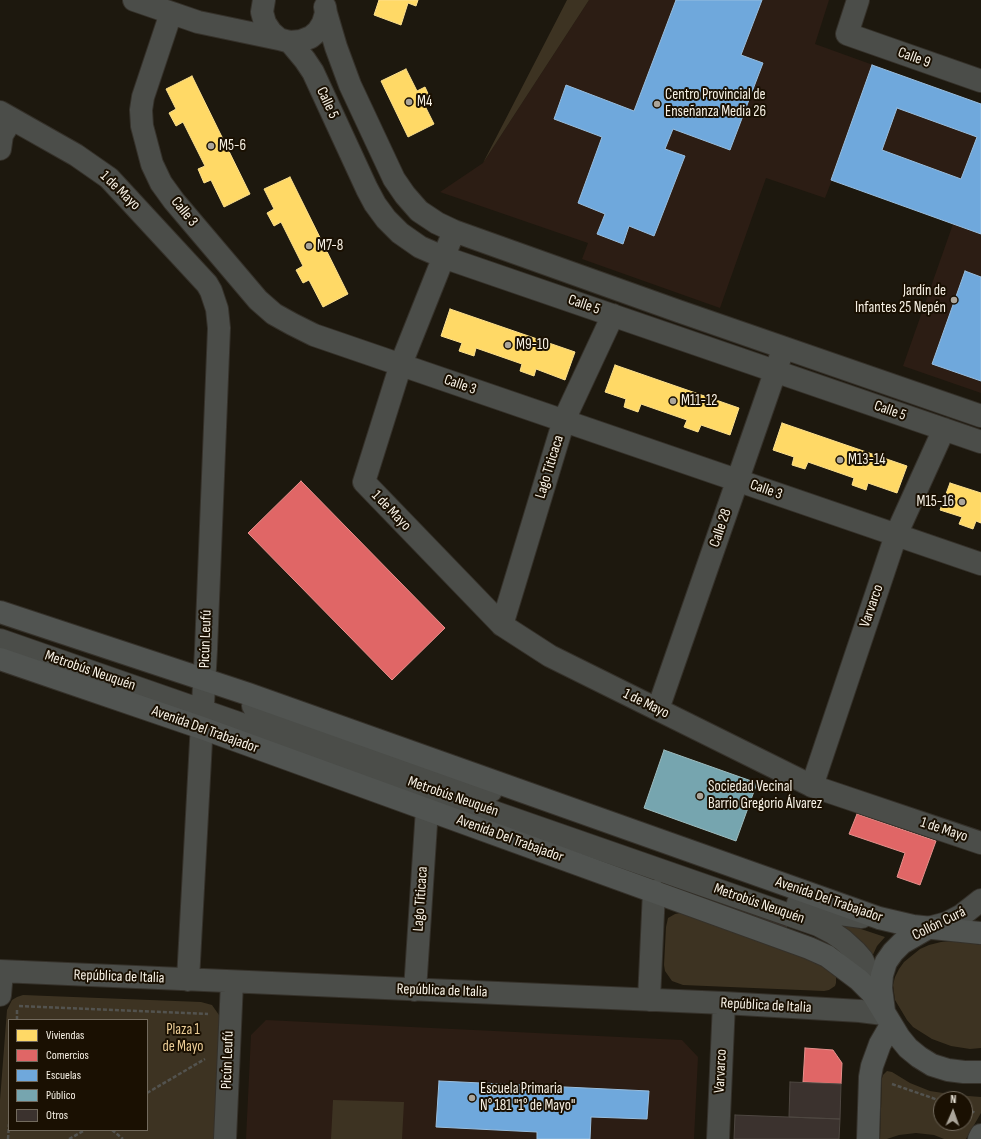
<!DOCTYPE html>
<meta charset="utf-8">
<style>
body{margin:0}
#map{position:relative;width:981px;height:1139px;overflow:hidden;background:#1d180e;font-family:"Sofia Sans Condensed",sans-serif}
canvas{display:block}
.legend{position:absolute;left:8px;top:1019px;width:140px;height:112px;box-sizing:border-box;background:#1a1002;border:1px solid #726a5d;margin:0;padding:5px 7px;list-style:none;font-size:12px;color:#f7f1e5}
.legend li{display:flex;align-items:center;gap:8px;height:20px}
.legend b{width:20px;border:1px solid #726a5d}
.north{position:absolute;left:933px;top:1091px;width:40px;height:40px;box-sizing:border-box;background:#1a1002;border:1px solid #726a5d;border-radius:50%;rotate:2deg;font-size:11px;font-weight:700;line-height:16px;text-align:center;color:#f7f1e5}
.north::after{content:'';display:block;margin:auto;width:14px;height:18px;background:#aba59a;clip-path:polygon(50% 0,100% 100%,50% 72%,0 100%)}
</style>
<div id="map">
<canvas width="981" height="1139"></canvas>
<ul class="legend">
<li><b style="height:11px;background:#ffd966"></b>Viviendas</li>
<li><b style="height:11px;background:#e06666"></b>Comercios</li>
<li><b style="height:11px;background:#6fa8dc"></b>Escuelas</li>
<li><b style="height:11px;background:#76a5af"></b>Público</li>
<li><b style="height:11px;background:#3b322e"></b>Otros</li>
</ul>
<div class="north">N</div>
</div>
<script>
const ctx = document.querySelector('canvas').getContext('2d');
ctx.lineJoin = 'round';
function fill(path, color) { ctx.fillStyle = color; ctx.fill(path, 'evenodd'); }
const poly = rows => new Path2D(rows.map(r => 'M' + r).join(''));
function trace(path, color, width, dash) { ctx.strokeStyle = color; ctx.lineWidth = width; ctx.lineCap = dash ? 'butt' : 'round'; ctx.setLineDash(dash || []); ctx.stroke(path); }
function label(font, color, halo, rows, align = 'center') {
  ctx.font = font + ' "Sofia Sans Condensed",sans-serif'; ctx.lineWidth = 4; ctx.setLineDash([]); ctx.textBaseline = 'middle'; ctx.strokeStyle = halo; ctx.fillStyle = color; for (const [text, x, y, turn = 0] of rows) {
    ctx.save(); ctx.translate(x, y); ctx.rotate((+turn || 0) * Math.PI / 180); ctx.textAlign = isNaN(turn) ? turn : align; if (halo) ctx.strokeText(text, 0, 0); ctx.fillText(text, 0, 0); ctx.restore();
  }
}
fill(poly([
 [589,0,829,0,815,44,981,104,981,393,903,366,953,224,832,180,825,198,766,178,720,308,582,259,588,243,440,192,483,163],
 [266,1020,682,1040,698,1057,694,1139,246,1139,251,1035]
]), '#2c1d14');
fill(poly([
 [567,0,589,0,483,163],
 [680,913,815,958,836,975,836,983,835,986,829,990,824,991,683,985,672,981,665,971,664,965,666,927,668,918,675,914],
 [840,922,885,937,877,946,871,959,841,928],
 [953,941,964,942,981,945,981,1048,970,1049,951,1046,932,1039,913,1027,907,1020,895,1000,893,985,895,977,899,969,904,962,920,949,929,945,941,942],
 [23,995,201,1002,212,1005,219,1015,220,1021,214,1139,0,1139,0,1100,7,1010,12,1000,17,997],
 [9,1020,147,1020,147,1130,9,1130],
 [887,1071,892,1072,910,1083,930,1091,956,1095,981,1097,981,1113,966,1139,944,1139,934,1135,916,1133,899,1135,887,1139,880,1139,882,1078,883,1075],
 [941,1099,965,1099,965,1123,941,1123],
 [333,1100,404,1102,402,1139,331,1139]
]), '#3d3322');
const homes = poly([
 [379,0,418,0,416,6,408,3,401,25,374,15,379,0],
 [406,69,417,91,425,87,431,100,424,104,434,124,408,137,381,81,406,69],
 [192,76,250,194,224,207,211,180,204,183,198,169,205,166,183,122,176,126,169,113,176,109,166,89,192,76],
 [290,177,348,294,323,307,309,280,303,283,296,270,303,266,281,222,274,226,267,213,274,209,264,189,290,177],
 [450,309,575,352,565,380,536,369,534,376,520,371,522,364,476,348,474,356,459,351,462,343,441,336,450,309],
 [615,365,739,408,730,435,701,425,698,432,684,427,687,420,641,404,638,412,624,407,626,399,605,392,615,365],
 [782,423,907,466,897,493,868,483,866,490,852,485,854,478,808,462,805,469,792,465,794,457,773,450,782,423],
 [950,483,981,493,981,523,976,521,973,529,959,524,962,517,940,510,950,483]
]);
fill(homes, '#ffd966');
trace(homes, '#fde08c', 1);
const shops = poly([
 [301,481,445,628,392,680,248,533,301,481],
 [857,814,936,841,920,885,897,877,905,853,849,834,857,814],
 [805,1048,833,1050,842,1063,841,1084,803,1082,805,1048]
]);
fill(shops, '#e06666');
trace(shops, '#e7908c', 1);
const schools = poly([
 [676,0,762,0,741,55,763,63,730,150,673,129,665,149,685,156,654,236,629,226,623,244,597,234,605,214,578,203,602,137,554,119,566,85,634,111,676,0],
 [872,65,981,104,981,234,831,180,872,65],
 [897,108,977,137,961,179,882,150,897,108],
 [965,271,981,277,981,381,932,364,965,271],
 [439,1081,649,1091,647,1119,591,1117,590,1139,537,1139,537,1132,436,1127,439,1081]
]);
fill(schools, '#6fa8dc');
trace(schools, '#98bedf', 1);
const public = poly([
 [664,750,757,783,736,841,644,808,664,750]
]);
fill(public, '#76a5af');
trace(public, '#9dbcbf', 1);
const building = poly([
 [689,884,789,918,786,928,686,894,689,884],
 [790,1082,841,1084,840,1119,789,1117,790,1082],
 [735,1115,840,1119,839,1139,734,1139,735,1115]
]);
fill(building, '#3b322e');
trace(building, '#4e4741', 1);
const minor = poly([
 [134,0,198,22,279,39],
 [264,0,262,12,265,23,271,32,279,39,290,42,301,41,311,37,318,31,323,23,326,13,325,7],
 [858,0,847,34,981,81],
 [171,13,143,97,141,110,142,126,152,164,161,183,174,201,258,300,274,314,292,324,314,335,981,564],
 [326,13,336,47,350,85,394,179,405,195,419,211,437,223,454,231,678,311,981,416],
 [290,42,305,60,313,72,367,189,375,204,386,219,400,233,420,247,443,257,981,442],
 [0,112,76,155,109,178,207,284,211,291,217,309,219,328,206,649,188,980],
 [0,149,2,135,12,119],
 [454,231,401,364,364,482,502,625,550,656,812,786,981,843],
 [502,625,564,420,613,315],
 [0,640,818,925,833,933,843,940,855,951,862,959,869,974,873,994],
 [255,704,393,751,491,791,256,710,253,706,255,704],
 [658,709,780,358],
 [812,786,896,535,944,429],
 [798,903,825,912,862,917],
 [928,928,947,923,962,915,981,900],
 [0,971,724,1003,860,1011,884,1014],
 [415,990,427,809],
 [0,995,2,972],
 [649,1000,654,891],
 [225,1139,232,982],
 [718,1139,724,1003]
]);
const major = poly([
 [0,612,248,694,879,918,913,926,981,933],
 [0,659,202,728,809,948,827,956,859,980,873,994,899,1037,908,1048,919,1057,932,1065,948,1070,964,1072,981,1072],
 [884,1011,881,988,882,975,886,962,893,952,902,943,928,928],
 [868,1139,870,1077,872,1066,880,1044,891,1025],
 [979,1139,981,1135]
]);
trace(minor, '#35312a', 24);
trace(major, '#35312a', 24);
trace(poly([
 [19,1006,208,1014],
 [17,1020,17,1009],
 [892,1084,941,1101],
 [147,1093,205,1059],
 [965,1109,976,1113],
 [112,1130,123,1139],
 [8,1139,9,1124],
 [69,1139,85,1130]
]), '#53534f', 2.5, [4, 2]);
trace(minor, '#4b4d49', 22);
trace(major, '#515451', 22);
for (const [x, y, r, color] of [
 [409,102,4,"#aba59a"],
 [657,104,4,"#aba59a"],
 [211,146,4,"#aba59a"],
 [309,246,4,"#aba59a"],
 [954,300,4,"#aba59a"],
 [508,345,4,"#aba59a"],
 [673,401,4,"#aba59a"],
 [840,460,4,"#aba59a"],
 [962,502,4,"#aba59a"],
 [700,796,4,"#aba59a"],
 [472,1098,4,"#aba59a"]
]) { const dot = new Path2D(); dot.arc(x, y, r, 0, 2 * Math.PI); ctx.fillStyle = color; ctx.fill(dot); trace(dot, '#1a1002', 1.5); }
label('15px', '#f7f1e5', '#1a1002', [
 ["Calle 9",914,58,20],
 ["Calle 5",327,103,65],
 ["1 de Mayo",120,191,44],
 ["Calle 3",184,212,51],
 ["Calle 5",584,305,19],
 ["Calle 3",460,385,19],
 ["Calle 5",890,411,19],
 ["Lago Titicaca",550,467,-73],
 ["Calle 3",766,490,19],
 ["1 de Mayo",391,511,46],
 ["Calle 28",721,528,-71],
 ["Varvarco",872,606,-71],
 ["Picún Leufú",206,639,-88],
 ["Metrobús Neuquén",90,671,19],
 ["1 de Mayo",646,704,26],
 ["Avenida Del Trabajador",205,730,20],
 ["Metrobús Neuquén",453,797,19],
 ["1 de Mayo",944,830,18],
 ["Avenida Del Trabajador",510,839,20],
 ["Lago Titicaca",421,899,-86],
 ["Avenida Del Trabajador",829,900,19],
 ["Metrobús Neuquén",759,904,19],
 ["Collón Curá",939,924,-26],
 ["República de Italia",119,977,2],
 ["República de Italia",442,991,2],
 ["República de Italia",766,1006,3],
 ["Picún Leufú",228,1060,-88],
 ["Varvarco",721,1071,-87]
]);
label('15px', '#f7f1e5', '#1a1002', [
 ["Centro Provincial de",665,95],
 ["Enseñanza Media 26",665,112],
 ["M4",417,102],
 ["M5-6",219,146],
 ["M7-8",317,246],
 ["Jardín de",946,291,"right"],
 ["Infantes 25 Nepén",946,308,"right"],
 ["M9-10",516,345],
 ["M11-12",681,401],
 ["M13-14",848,460],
 ["M15-16",954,502,"right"],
 ["Sociedad Vecinal",708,787],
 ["Barrio Gregorio Álvarez",708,804],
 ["Escuela Primaria",480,1089],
 ["N° 181 \"1° de Mayo\"",480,1106]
], 'left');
label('15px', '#eccd96', '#1a1002', [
 ["Plaza 1",183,1030],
 ["de Mayo",183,1047]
]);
</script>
